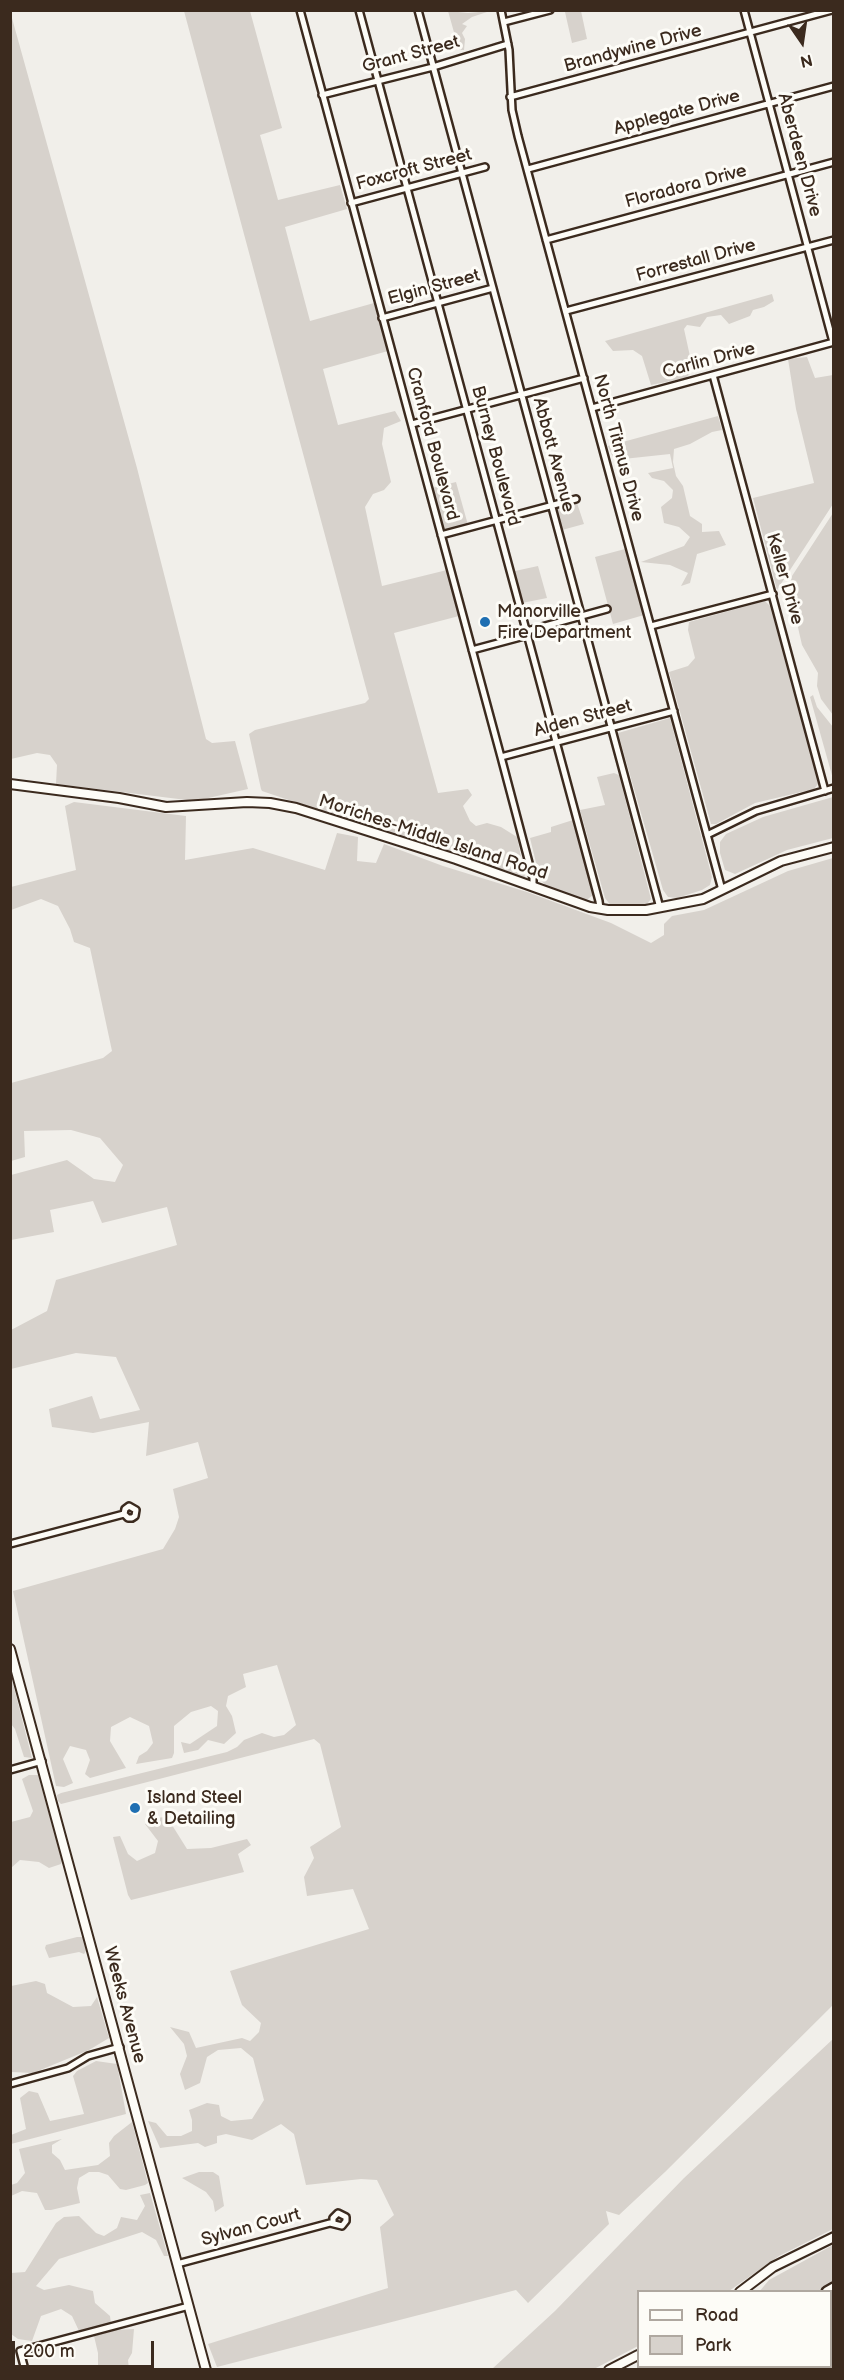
<!DOCTYPE html>
<style>
body{margin:0}
#map{position:relative;width:844px;height:2380px;overflow:hidden;background:#f1efea;font-family:"Balsamiq Sans",sans-serif}
canvas{display:block}
.frame{position:absolute;inset:0;border:12px solid #3b2a1e;pointer-events:none}
.legend{position:absolute;left:637px;top:2290px;width:195px;height:78px;box-sizing:border-box;background:#fdfcf7;border:2px solid #afa8a0;margin:0;padding:8px 10px;list-style:none;font-size:18px;color:#3b2a1e}
.legend li{display:flex;align-items:center;gap:12px;height:30px}
.legend b{width:30px;border:2px solid #afa8a0}
.north{position:absolute;left:772px;top:12px;width:60px;height:60px;-webkit-text-stroke:4px #fdfcf7;paint-order:stroke;rotate:167deg;font-size:16px;font-weight:700;line-height:24px;text-align:center;color:#3b2a1e}
.north::after{content:'';display:block;margin:auto;width:21px;height:27px;background:#3b2a1e;clip-path:polygon(50% 0,100% 100%,50% 72%,0 100%)}
.scale{position:absolute;left:12px;top:2341px;width:142px;height:27px;box-sizing:border-box;border:3px solid #3b2a1e;border-top:0;padding-left:8px;font-size:18px;line-height:21px;white-space:nowrap;color:#3b2a1e;-webkit-text-stroke:4px #fdfcf7;paint-order:stroke}
</style>
<div id="map">
<canvas width="844" height="2380"></canvas>
<div class="frame"></div>
<ul class="legend">
<li><b style="height:8px;background:#fdfcf7"></b>Road</li>
<li><b style="height:16px;background:#d7d2cc"></b>Park</li>
</ul>
<div class="north">N</div>
<div class="scale">200 m</div>
</div>
<script>
const ctx = document.querySelector('canvas').getContext('2d');
ctx.lineJoin = 'round';
function fill(path, color) { ctx.fillStyle = color; ctx.fill(path, 'evenodd'); }
const poly = rows => new Path2D(rows.map(r => 'M' + r).join(''));
function trace(path, color, width, dash) { ctx.strokeStyle = color; ctx.lineWidth = width; ctx.lineCap = dash ? 'butt' : 'round'; ctx.setLineDash(dash || []); ctx.stroke(path); }
function label(font, color, halo, rows, align = 'center') {
  ctx.font = font + ' "Balsamiq Sans",sans-serif'; ctx.lineWidth = 6; ctx.setLineDash([]); ctx.textBaseline = 'middle'; ctx.strokeStyle = halo; ctx.fillStyle = color; for (const [text, x, y, turn = 0] of rows) {
    ctx.save(); ctx.translate(x, y); ctx.rotate((+turn || 0) * Math.PI / 180); ctx.textAlign = isNaN(turn) ? turn : align; if (halo) ctx.strokeText(text, 0, 0); ctx.fillText(text, 0, 0); ctx.restore();
  }
}
fill(poly([
 [10,11,137,468,206,739,212,743,235,741,248,789,195,801,56,784,57,765,50,755,37,753,11,759],
 [184,11,250,11,282,128,260,135,278,200,340,185,347,209,285,227,310,321,374,303,388,351,323,369,338,425,395,411,401,421,384,428,382,444,391,482,384,490,373,494,365,507,382,586,447,570,459,616,394,633,438,793,468,789,472,795,463,806,470,821,476,826,487,823,501,827,517,837,525,877,521,878,262,791,261,789,249,734,255,730,365,703,369,699],
 [448,11,468,13,490,11,472,17,462,24,467,26,462,33,465,39,464,50,459,50],
 [572,11,581,11,587,39,572,43,565,12],
 [772,294,774,301,764,307,753,310,750,316,729,324,721,315,707,317,700,327,687,325,684,329,693,370,686,378,651,385,642,356,633,350,613,351,605,341],
 [807,357,815,378,833,375,833,504,777,590,753,498,814,483,796,409,788,359],
 [718,416,722,430,712,432,690,444,674,449,673,462,676,476,683,486,690,516,702,524,702,532,719,531,726,545,697,554,690,583,681,586,688,573,670,565,641,562,684,546,690,537,679,527,664,523,661,507,672,498,673,490,664,481,652,478,648,473,673,468,670,454,614,460,608,446],
 [456,482,468,525,445,531,432,488],
 [577,503,584,524,562,530,555,509,557,507],
 [833,513,833,715,821,699,817,686,818,673,802,645,791,597,790,585,792,576],
 [625,549,644,615,613,624,595,557],
 [538,566,547,598,522,603,515,571],
 [765,601,770,606,818,784,814,789,755,803,716,824,711,824,669,672,688,666,695,658,688,630,689,622],
 [813,695,817,707,833,727,833,779,810,697],
 [670,718,712,877,710,885,702,890,677,898,668,897,663,890,618,733],
 [614,773,619,775,651,899,647,904,620,907,611,906,605,898,580,810,605,805,597,777],
 [833,797,833,838,787,850,735,874,725,870,720,853,720,842,726,834,763,817],
 [74,802,186,816,185,860,253,848,325,870,337,833,358,837,357,861,376,863,384,844,443,866,527,892,611,923,651,943,664,935,664,924,672,916,704,910,788,871,833,858,833,2005,665,2172,619,2215,606,2211,609,2224,528,2303,516,2290,217,2367,208,2344,388,2288,380,2227,394,2215,377,2180,361,2179,306,2185,294,2134,281,2124,252,2140,226,2134,217,2136,217,2143,205,2147,198,2143,160,2148,148,2121,156,2123,167,2136,181,2136,192,2131,192,2120,189,2110,207,2103,219,2105,221,2116,231,2121,252,2119,264,2100,253,2058,241,2048,218,2050,207,2057,200,2083,185,2090,180,2074,187,2056,184,2044,170,2027,189,2032,196,2048,242,2038,250,2041,259,2032,261,2023,242,2005,230,1971,369,1929,353,1889,307,1896,304,1877,314,1858,310,1847,341,1827,320,1744,314,1739,101,1794,61,1804,58,1801,57,1795,61,1793,227,1752,237,1747,244,1740,262,1733,274,1737,284,1735,296,1725,277,1665,243,1674,246,1687,228,1696,226,1706,232,1716,236,1733,224,1744,208,1740,198,1750,184,1753,181,1742,190,1744,217,1726,218,1711,211,1706,191,1712,174,1726,174,1753,172,1758,136,1764,139,1756,147,1751,153,1743,149,1726,130,1717,111,1727,110,1741,126,1768,90,1778,85,1774,90,1760,86,1750,70,1746,63,1759,73,1783,64,1787,56,1786,13,1591,163,1549,175,1529,179,1517,173,1489,208,1478,198,1442,146,1456,149,1422,93,1433,52,1427,49,1409,92,1396,100,1419,140,1410,116,1357,76,1353,11,1369,11,1330,47,1311,56,1280,177,1245,167,1207,102,1223,93,1201,50,1210,54,1232,11,1240,11,1175,67,1160,94,1179,115,1182,123,1165,100,1138,71,1130,24,1131,25,1157,11,1161,11,1083,103,1058,112,1051,90,948,74,942,70,929,58,906,41,899,11,910,11,887,76,870,65,806],
 [573,820,594,894,588,899,582,900,546,886,540,879,530,838,551,832,551,827],
 [11,1676,32,1758,24,1757,15,1729,11,1724],
 [29,1775,38,1775,62,1861,61,1864,49,1868,39,1862,20,1860,11,1868,11,1822,30,1817,33,1811,22,1779],
 [167,1817,187,1849,211,1848,247,1839,251,1845,238,1854,244,1872,131,1900,128,1895,113,1837,120,1836,128,1854,137,1861,155,1853,158,1841,145,1824,154,1818],
 [77,1937,83,1937,86,1951,84,1954,79,1952,49,1958,45,1948,46,1945],
 [36,1981,45,1984,47,1993,73,2007,91,2006,97,1997,109,2038,89,2050,33,2073,11,2072,11,1986],
 [833,2039,833,2229,779,2256,729,2291,638,2292,638,2346,594,2369,492,2369,555,2311,684,2178],
 [96,2061,117,2064,126,2114,11,2144,11,2135,26,2129,20,2098,29,2091,38,2093,50,2121,84,2114,73,2076,77,2071],
 [132,2122,148,2183,145,2185,126,2190,120,2189,108,2175,99,2172,89,2172,79,2178,77,2188,80,2203,51,2210,45,2210,37,2193,22,2191,11,2196,11,2185,17,2183,25,2173,19,2149,62,2139,52,2145,52,2153,60,2160,65,2170,98,2165,110,2156,109,2143,114,2136],
 [199,2172,213,2172,219,2176,224,2206,215,2212,213,2201,206,2192,182,2178],
 [150,2193,168,2256,164,2256,156,2240,142,2232,59,2259,36,2286,44,2290,69,2285,93,2291,95,2303,110,2316,111,2323,79,2331,72,2316,61,2309,41,2316,32,2341,18,2339,11,2334,11,2273,25,2272,56,2223,64,2217,79,2216,96,2233,104,2236,117,2228,121,2217,137,2220,145,2206,140,2195],
 [833,2245,833,2284,817,2291,759,2292,769,2280],
 [833,2319,833,2369,743,2369,748,2366,830,2366,831,2321],
 [134,2329,132,2353,128,2360,129,2369,98,2369,98,2353,94,2336,116,2330]
]), '#d7d2cc');
const street = poly([
 [300,10,501,757,533,878,533,886],
 [359,10,599,901,600,909],
 [418,10,660,908],
 [501,10,509,50,512,110,518,136,722,890],
 [744,10,833,342],
 [504,22,550,10],
 [322,95,433,67,508,44],
 [510,97,832,10],
 [528,169,834,86],
 [351,203,485,167],
 [546,240,834,162],
 [566,311,834,240],
 [382,318,493,288],
 [713,375,825,791],
 [592,408,834,342],
 [412,424,584,378],
 [441,535,576,499],
 [651,626,773,594],
 [527,631,607,609],
 [472,650,528,635],
 [501,757,674,711],
 [707,835,756,811,834,788],
 [10,1544,124,1514,125,1509,129,1506,136,1510,135,1516,132,1518,128,1518,124,1514],
 [10,1770,42,1761],
 [10,2084,68,2068,88,2056,120,2047],
 [177,2264,330,2223,342,2226,346,2221,346,2217,338,2213,333,2218,333,2222],
 [25,2370,20,2351,189,2306]
]);
const secondary = poly([
 [10,784,119,798,166,807,247,802,270,803,296,808,456,859,590,907,608,910,646,910,703,899,781,861,834,847],
 [10,1649,206,2370],
 [740,2292,773,2267,834,2237],
 [609,2370,638,2355]
]);
const highway = poly([
 [827,2292,834,2288],
 [830,2314,834,2312],
 [683,2370,688,2366],
 [726,2370,731,2366]
]);
trace(street, '#3b2a1e', 10);
trace(secondary, '#3b2a1e', 12);
trace(highway, '#3b2a1e', 14);
trace(street, '#fdfcf7', 5);
trace(secondary, '#fdfcf7', 8);
trace(highway, '#fdfcf7', 9);
for (const [x, y, r, color] of [
 [485,622,6,"#1f6fb2"],
 [135,1808,6,"#1f6fb2"]
]) { const dot = new Path2D(); dot.arc(x, y, r, 0, 2 * Math.PI); ctx.fillStyle = color; ctx.fill(dot); trace(dot, '#fdfcf7', 2); }
label('18px', '#3b2a1e', '#fdfcf7', [
 ["Brandywine Drive",633,49,-15],
 ["Grant Street",411,55,-15],
 ["Applegate Drive",677,113,-15],
 ["Aberdeen Drive",799,155,75],
 ["Foxcroft Street",414,170,-15],
 ["Floradora Drive",686,187,-15],
 ["Forrestall Drive",696,261,-15],
 ["Elgin Street",434,288,-15],
 ["Carlin Drive",709,361,-15],
 ["Cranford Boulevard",432,444,75],
 ["North Titmus Drive",618,448,75],
 ["Abbott Avenue",553,455,75],
 ["Burney Boulevard",495,456,75],
 ["Keller Drive",784,579,74],
 ["Alden Street",583,719,-15],
 ["Moriches-Middle Island Road",433,838,18],
 ["Weeks Avenue",124,2005,75],
 ["Sylvan Court",251,2228,-15]
]);
label('18px', '#3b2a1e', '#fdfcf7', [
 ["Manorville",497,612],
 ["Fire Department",497,633],
 ["Island Steel",147,1798],
 ["& Detailing",147,1819]
], 'left');
</script>
